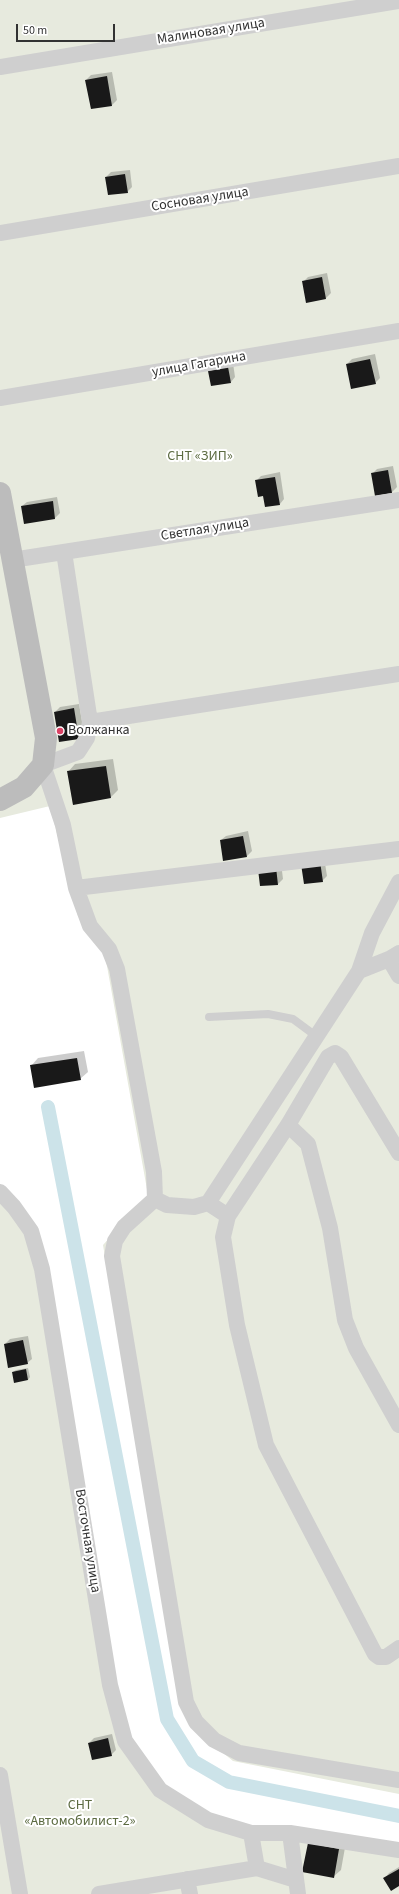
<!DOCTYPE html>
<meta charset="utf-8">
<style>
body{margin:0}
#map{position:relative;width:399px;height:1894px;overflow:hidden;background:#fff;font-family:"Source Sans 3",sans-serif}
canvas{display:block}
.scale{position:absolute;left:16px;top:24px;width:99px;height:18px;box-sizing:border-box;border:2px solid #323232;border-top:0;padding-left:5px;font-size:12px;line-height:14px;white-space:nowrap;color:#323232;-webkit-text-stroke:3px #fff;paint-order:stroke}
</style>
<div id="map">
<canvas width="399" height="1894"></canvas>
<div class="scale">50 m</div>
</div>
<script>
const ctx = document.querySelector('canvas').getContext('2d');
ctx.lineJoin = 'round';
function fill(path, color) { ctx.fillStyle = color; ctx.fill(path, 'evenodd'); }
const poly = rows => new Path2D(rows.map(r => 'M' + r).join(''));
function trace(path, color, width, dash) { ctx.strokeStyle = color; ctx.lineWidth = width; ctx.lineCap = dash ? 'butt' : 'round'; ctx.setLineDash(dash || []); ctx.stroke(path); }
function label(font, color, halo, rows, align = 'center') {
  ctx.font = font + ' "Source Sans 3",sans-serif'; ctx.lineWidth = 4; ctx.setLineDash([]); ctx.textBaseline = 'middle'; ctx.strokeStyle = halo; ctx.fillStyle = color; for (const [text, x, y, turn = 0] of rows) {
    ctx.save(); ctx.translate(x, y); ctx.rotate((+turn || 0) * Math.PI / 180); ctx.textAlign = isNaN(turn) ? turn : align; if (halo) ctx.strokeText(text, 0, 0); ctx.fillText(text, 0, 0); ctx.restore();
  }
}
fill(poly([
 [0,0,399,0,399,1794,233,1761,190,1726,179,1702,103,1245,148,1195,105,955,78,916,50,806,0,818],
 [0,1192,31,1231,125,1741,160,1790,208,1820,399,1850,399,1894,0,1894]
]), '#e7eade');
fill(poly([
 [112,72,117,100,112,105,91,108,86,80,91,75],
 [130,170,132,187,127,192,106,177,111,172],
 [327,273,331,293,326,298,307,302,303,282,308,277],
 [375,354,380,378,375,383,347,364,352,359],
 [233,363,235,377,231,382,209,371],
 [393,466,397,487,392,492,376,495,372,474,377,469],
 [280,472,284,499,280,504,264,495,256,481,261,476],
 [57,497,60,513,55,518,25,522,22,506,27,502],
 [79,704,84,733,79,738,55,712,60,707],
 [113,759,118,790,111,797,73,804,68,772,75,764],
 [248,831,252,851,247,856,224,860,221,840,226,836],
 [324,857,327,876,322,881,302,864],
 [281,863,283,879,278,884,261,885],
 [84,1051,88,1072,80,1079,31,1066,38,1058],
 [28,1336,32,1359,27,1363,5,1344,10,1339],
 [28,1368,30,1377,28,1380,13,1372,16,1370],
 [112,1734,116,1750,111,1755,89,1743,94,1738],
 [346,1842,341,1870,333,1877,308,1844],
 [399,1867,399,1885,385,1878,389,1873]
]), '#0003');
trace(poly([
 [48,1107,167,1719,193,1761,229,1782,399,1816]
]), '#cce3e9', 14);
fill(poly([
 [107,76,112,106,91,109,85,80],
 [125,174,128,193,108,195,105,177],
 [322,277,326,299,306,303,302,281],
 [370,359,376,384,351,389,346,364],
 [228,367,231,383,211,386,208,371],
 [388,470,392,493,375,496,371,473],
 [275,477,280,505,265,507,263,496,258,497,255,480],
 [53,501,55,519,24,524,21,506],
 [74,708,79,739,59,742,54,712],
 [106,766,111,798,73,805,67,771],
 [243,836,247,857,223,861,220,840],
 [320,861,323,882,304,884,301,864],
 [276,867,278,885,260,886,258,869],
 [77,1058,81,1080,34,1088,30,1065],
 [23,1340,28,1364,8,1368,4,1344],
 [26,1369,28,1380,14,1383,12,1372],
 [108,1738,112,1756,92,1760,88,1743],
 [308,1843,339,1849,334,1878,302,1872],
 [399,1869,399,1886,391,1891,383,1878]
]), '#191919');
trace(poly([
 [209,1017,268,1014,293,1019,316,1036]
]), '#cfcfcf', 8);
trace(poly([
 [0,67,399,1],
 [0,233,399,166],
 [0,398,399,331],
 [64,552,90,722],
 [12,560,399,500],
 [399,674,90,722,87,738,78,752,43,765,63,825,76,888,90,926,109,949,117,969,154,1172,155,1199,124,1227,115,1241,112,1256,186,1702,196,1722,214,1740,239,1753,399,1780],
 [76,888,399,849],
 [389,959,399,976],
 [359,971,372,933,399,882],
 [288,1125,308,1144,330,1228,345,1320,356,1348,399,1425],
 [0,1192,14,1207,31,1231,42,1269,110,1685,125,1741,160,1790,208,1820,251,1833,290,1833,399,1850],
 [155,1199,167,1205,194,1207,208,1203,359,971,389,959,399,953],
 [208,1203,228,1216,223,1237,237,1325,266,1445,375,1654,379,1657,386,1657,399,1648],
 [228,1216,288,1125,328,1057,335,1053,341,1057,399,1153],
 [0,1775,20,1894],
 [251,1833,257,1868],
 [290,1833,298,1894],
 [187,1879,190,1894],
 [99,1894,257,1868,296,1880]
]), '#cfcfcf', 16);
trace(poly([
 [0,493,46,738,43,765,24,787,0,800]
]), '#bcbcbc', 22);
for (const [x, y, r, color] of [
 [60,731,4,"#db4265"]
]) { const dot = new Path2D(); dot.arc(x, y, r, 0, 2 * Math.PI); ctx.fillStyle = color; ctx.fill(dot); trace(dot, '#fff', 1.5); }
label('14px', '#323232', '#fff', [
 ["Малиновая улица",211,32,-9],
 ["Сосновая улица",200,200,-9],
 ["улица Гагарина",199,365,-10],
 ["Светлая улица",205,530,-9],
 ["Восточная улица",87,1541,81]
]);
label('14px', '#5c6b41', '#fff', [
 ["СНТ «ЗИП»",200,457],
 ["СНТ",80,1806],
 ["«Автомобилист-2»",80,1822]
]);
label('14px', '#323232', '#fff', [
 ["Волжанка",68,731]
], 'left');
</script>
